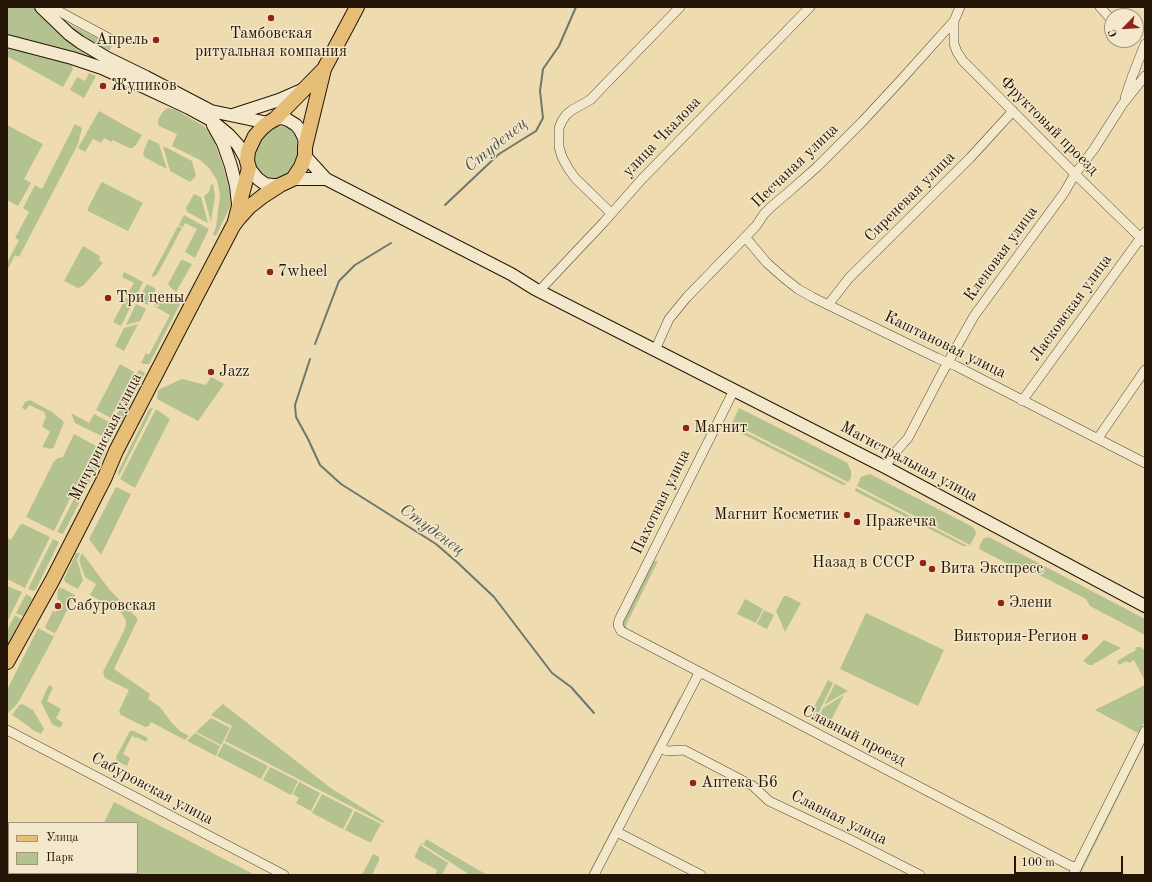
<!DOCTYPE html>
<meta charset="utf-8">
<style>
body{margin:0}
#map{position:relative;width:1152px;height:882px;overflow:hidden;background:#eedcb0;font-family:"Old Standard TT",serif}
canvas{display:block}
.frame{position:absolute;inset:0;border:8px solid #251506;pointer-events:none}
.legend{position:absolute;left:8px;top:822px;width:130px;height:52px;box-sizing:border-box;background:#f4e8cc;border:1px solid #a1947d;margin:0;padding:5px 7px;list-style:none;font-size:12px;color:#251506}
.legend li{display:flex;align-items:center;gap:8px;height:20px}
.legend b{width:20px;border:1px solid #a1947d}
.north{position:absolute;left:1104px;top:8px;width:40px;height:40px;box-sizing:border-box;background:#f4e8cc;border:1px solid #a1947d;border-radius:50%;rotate:245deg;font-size:11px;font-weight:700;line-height:16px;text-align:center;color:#251506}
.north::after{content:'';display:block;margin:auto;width:14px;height:18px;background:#8f2418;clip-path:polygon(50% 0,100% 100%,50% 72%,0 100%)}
.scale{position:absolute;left:1014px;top:856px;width:109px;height:18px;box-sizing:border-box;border:2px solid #251506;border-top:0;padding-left:5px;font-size:12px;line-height:14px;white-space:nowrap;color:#251506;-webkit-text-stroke:3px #f4e8cc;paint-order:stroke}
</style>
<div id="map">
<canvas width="1152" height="882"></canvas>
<div class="frame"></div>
<ul class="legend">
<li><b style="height:5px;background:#e7be78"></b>Улица</li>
<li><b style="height:11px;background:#b4c28f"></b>Парк</li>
</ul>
<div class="north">С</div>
<div class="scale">100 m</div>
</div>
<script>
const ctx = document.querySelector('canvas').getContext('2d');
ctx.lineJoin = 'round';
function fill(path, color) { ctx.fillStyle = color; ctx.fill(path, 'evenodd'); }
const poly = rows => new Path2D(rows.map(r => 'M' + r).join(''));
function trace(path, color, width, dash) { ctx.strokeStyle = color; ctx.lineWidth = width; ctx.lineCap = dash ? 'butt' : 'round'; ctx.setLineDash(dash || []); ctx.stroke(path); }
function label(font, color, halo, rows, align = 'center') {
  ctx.font = font + ' "Old Standard TT",serif'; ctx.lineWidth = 3; ctx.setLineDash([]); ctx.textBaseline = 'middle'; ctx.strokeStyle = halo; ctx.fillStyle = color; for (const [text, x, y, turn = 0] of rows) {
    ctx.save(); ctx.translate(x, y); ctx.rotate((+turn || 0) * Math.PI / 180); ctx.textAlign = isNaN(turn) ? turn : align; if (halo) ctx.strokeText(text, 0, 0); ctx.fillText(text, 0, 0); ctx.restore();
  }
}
fill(poly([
 [7,7,34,7,61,35,98,59,49,49,7,35],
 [60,19,112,46,108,53,82,39],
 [7,46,71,63,73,69,63,87,7,56],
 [89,73,96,76,84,98,70,90,77,77,85,81],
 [169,108,176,110,204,126,210,133,214,140,225,173,232,202,216,236,213,234,216,227,220,195,217,180,209,168,200,160,172,146,177,134,159,126,158,123,158,120,162,113,166,109],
 [99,111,142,135,136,145,132,148,129,148,113,140,111,142,104,138,101,143,93,139,85,152,78,148],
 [75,124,82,128,78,144,19,257,15,255,7,271,7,263,19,240,15,238,29,212,23,208,35,185,42,189],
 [7,125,43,144,24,179,31,183,18,206,7,200,8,195,7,194],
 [282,126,290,128,294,134,297,140,297,155,295,164,291,171,285,176,278,178,272,179,266,177,261,174,256,167,255,160,255,153,261,140,267,133,276,127],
 [149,139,159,144,167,169,146,158,143,155,144,150],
 [163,146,192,161,196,176,190,182,170,171],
 [102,182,143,203,128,231,88,211,88,208,101,183],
 [213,184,215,196,211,222,204,196,209,192,211,185],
 [194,194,201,197,208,223,187,212,186,208],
 [184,215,209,229,195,258,185,252,197,229,185,223,183,227,179,225],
 [178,226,182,228,158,273,155,276,151,277],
 [83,246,100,256,99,260,103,263,83,286,78,288,64,281],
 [181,260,183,260,192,264,176,292,170,287,168,284],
 [124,272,143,282,135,299,127,295,134,283,122,277],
 [147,284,156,289,148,305,138,300],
 [161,292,180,301,180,304,149,364,145,364,141,363,146,353,149,355,170,315,154,306],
 [126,298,133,302,121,326,113,322],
 [136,304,146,309,140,321,126,325],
 [138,324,124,351,115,346,124,328],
 [120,364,134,372,111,418,96,410],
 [139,370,145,373,120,423,114,420],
 [211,377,224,384,198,421,159,400,157,398,158,391,160,389,182,379,206,385],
 [30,400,52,412,64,422,54,447,51,449,42,447,50,432,42,426,46,417,44,412,29,405,26,410,22,408,25,402],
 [151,408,153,408,119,476,118,472,149,409],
 [739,408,846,462,848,464,851,471,851,478,848,482,732,423],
 [156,409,170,419,135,488,120,479],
 [71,413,89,423,94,414,109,422,102,436,75,423],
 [731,425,847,484,843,485,729,427],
 [74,434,96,446,54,531,26,517,54,461,58,458,63,457],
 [100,448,106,451,63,534,57,532],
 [870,474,973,527,975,530,976,534,970,545,857,486,861,477,866,475],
 [116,487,131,494,101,555,89,539],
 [856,488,968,546,963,546,855,491,855,490],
 [23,524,50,537,25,588,7,579,7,538,11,540,20,525],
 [989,537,1145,619,1145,635,1090,606,1086,599,1022,566,1016,568,979,549,980,545,983,539],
 [53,539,59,542,36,589,34,591,28,589],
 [76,553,80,553,77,560,83,580,78,589,65,582,64,579],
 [82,553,109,589,138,619,114,669,150,694,148,699,160,707,171,722,180,731,189,736,185,740,151,722,149,726,145,727,121,715,119,712,120,709,129,690,105,678,103,672,124,631,126,625,126,621,123,615,119,611,90,595,96,584,85,577,79,560],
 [653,561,658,561,627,623,626,627,627,629,681,656,679,657,624,629,621,622],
 [7,586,22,592,7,622],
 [62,588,75,595,56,632,54,633,45,628,45,627,53,611,56,612,61,601,57,599,58,589],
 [26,594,31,597,32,599,23,616,16,613],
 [784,596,787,596,801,603,785,632,776,611],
 [745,599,763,609,756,623,737,614],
 [764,610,774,615,767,629,757,624],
 [866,613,944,650,918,706,840,669],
 [15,615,21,619,7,647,7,630],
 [38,628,53,636,54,637,18,703,7,714,8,688],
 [1104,640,1121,648,1092,665,1089,665,1083,661],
 [1137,647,1140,647,1145,650,1145,681,1134,660,1129,663,1126,661,1119,665,1117,661,1136,650,1135,648],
 [828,680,833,683,815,720,809,717],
 [835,684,848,691,824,705],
 [49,685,53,687,47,701,61,709,56,718,63,723,60,728,52,724,41,702],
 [1145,685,1145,721,1138,733,1095,710],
 [844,695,828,726,817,721,823,708],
 [680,697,680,701,590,875,588,875],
 [20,704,21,705,22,704,33,710,44,729,41,734,33,730,20,720,12,715],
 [223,704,332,789,384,821,383,823,225,741,232,726,211,715],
 [211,718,230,728,221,745,196,732],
 [130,731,134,731,148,738,146,742,137,737,136,738,132,736,123,754,130,758,127,766,117,761,116,757],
 [195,733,220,746,216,756,187,741],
 [1145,738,1145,743,1090,855,1080,875,1078,875],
 [224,743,268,766,261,779,217,756],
 [270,767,298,781,291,795,263,780],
 [299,782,320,793,311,811,296,803,299,798,293,794],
 [322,794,353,810,343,829,312,813],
 [114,802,255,875,78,875,79,873,137,873,137,823,104,823],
 [355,811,381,824,371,842,369,842,345,830],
 [426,839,487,875,470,875,419,842,424,844],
 [420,845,448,863,442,875,435,875,437,870,415,858,415,856],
 [373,854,379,857,379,860,372,875,362,875]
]), '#b4c28f');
trace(poly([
 [445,205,499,154,536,131,543,118,540,91,543,69,559,46,576,7],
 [315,344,339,281,355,265,391,243],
 [310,359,295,405,296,417,308,439,320,465,341,484,436,544,458,563,494,597,552,673,571,687,594,713]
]), '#6b786d', 2);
const street = poly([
 [51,7,112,40],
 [1100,7,1109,17],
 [954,21,954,44,957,52,963,61,1075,174,1145,242],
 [1125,98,1132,77,1145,44],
 [611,213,575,178,568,168,562,157,559,147,559,128,562,121,566,115,572,110,590,100,680,7],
 [745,237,767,263,784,278,798,289,812,297,937,358,956,366,1145,463],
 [539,291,604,222,642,179,810,7],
 [828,305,849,278,970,158,1013,111],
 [655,350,669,319,687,297,756,226,764,214,771,207,791,190,817,167,862,122,901,80,954,21,960,7],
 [734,390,619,620,618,625,621,631,1069,865,1077,868],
 [1022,401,1145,232],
 [1098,438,1145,370],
 [885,467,892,456,908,438,942,373,974,316,1064,193,1075,174,1094,149,1122,105,1145,76],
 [7,730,284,875],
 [660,748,667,751,684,750,753,786,769,801,849,839,920,875],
 [617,832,701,875],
 [594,875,699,673],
 [1073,875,1145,731]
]);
const secondary = poly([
 [41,7,69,34,80,42,107,58,146,77,211,111,268,123],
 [7,41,72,58,102,68,142,86,189,108,211,120,229,135,238,145,247,161],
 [233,115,279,100,302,90],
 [275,119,282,118,288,120,296,125,300,130,304,138,305,147],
 [213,125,223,143,231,166,236,186,238,204],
 [305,156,326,179,511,274,535,289,885,467,1145,606],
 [249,168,258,179,265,184,272,185,280,185],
 [293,179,326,179]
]);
const primary = poly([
 [235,221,249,168,247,161,248,151,255,136,262,128,268,123,275,119,324,69],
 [7,662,53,579,105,477,116,451,188,312,233,226,239,218,249,207,263,196,280,185,293,179,301,167,305,156,305,147,324,69,357,7]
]);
trace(street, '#574730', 10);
trace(secondary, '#251506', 14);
trace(primary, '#251506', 16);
trace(street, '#f4e8cc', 9);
trace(secondary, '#f4e8cc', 12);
trace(primary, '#e7be78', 14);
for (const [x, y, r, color] of [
 [271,18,4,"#8f2418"],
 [156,40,4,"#8f2418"],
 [103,86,4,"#8f2418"],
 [270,272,4,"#8f2418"],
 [108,298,4,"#8f2418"],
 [211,372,4,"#8f2418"],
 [686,428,4,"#8f2418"],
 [847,515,4,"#8f2418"],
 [857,522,4,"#8f2418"],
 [923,563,4,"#8f2418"],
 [932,569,4,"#8f2418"],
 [1001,603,4,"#8f2418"],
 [58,606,4,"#8f2418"],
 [1085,637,4,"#8f2418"],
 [693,783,4,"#8f2418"]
]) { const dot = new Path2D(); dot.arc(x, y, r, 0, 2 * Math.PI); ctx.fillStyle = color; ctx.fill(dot); trace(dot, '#f4e8cc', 1.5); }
label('16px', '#251506', '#f4e8cc', [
 ["Тамбовская",271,34,"center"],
 ["ритуальная компания",271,52,"center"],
 ["Апрель",148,40,"right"],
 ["Жупиков",111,86],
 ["7wheel",278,272],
 ["Три цены",116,298],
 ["Jazz",219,372],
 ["Магнит",694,428],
 ["Магнит Косметик",839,515,"right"],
 ["Пражечка",865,522],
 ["Назад в СССР",915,563,"right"],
 ["Вита Экспресс",940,569],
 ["Элени",1009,603],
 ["Сабуровская",66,606],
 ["Виктория-Регион",1077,637,"right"],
 ["Аптека Б6",701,783]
], 'left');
label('16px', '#251506', '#f4e8cc', [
 ["Фруктовый проезд",1049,126,45],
 ["улица Чкалова",662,137,-46],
 ["Песчаная улица",795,166,-44],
 ["Сиреневая улица",910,197,-45],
 ["Кленовая улица",1001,254,-54],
 ["Ласковская улица",1071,308,-54],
 ["Каштановая улица",945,345,26],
 ["Мичуринская улица",106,437,-63],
 ["Магистральная улица",909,462,28],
 ["Пахотная улица",661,502,-64],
 ["Славный проезд",854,736,27],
 ["Сабуровская улица",152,789,28],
 ["Славная улица",839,818,26]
]);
label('italic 17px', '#4e4f42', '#f4e8cc', [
 ["Студенец",496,145,-39],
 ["Студенец",432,530,36]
]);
</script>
